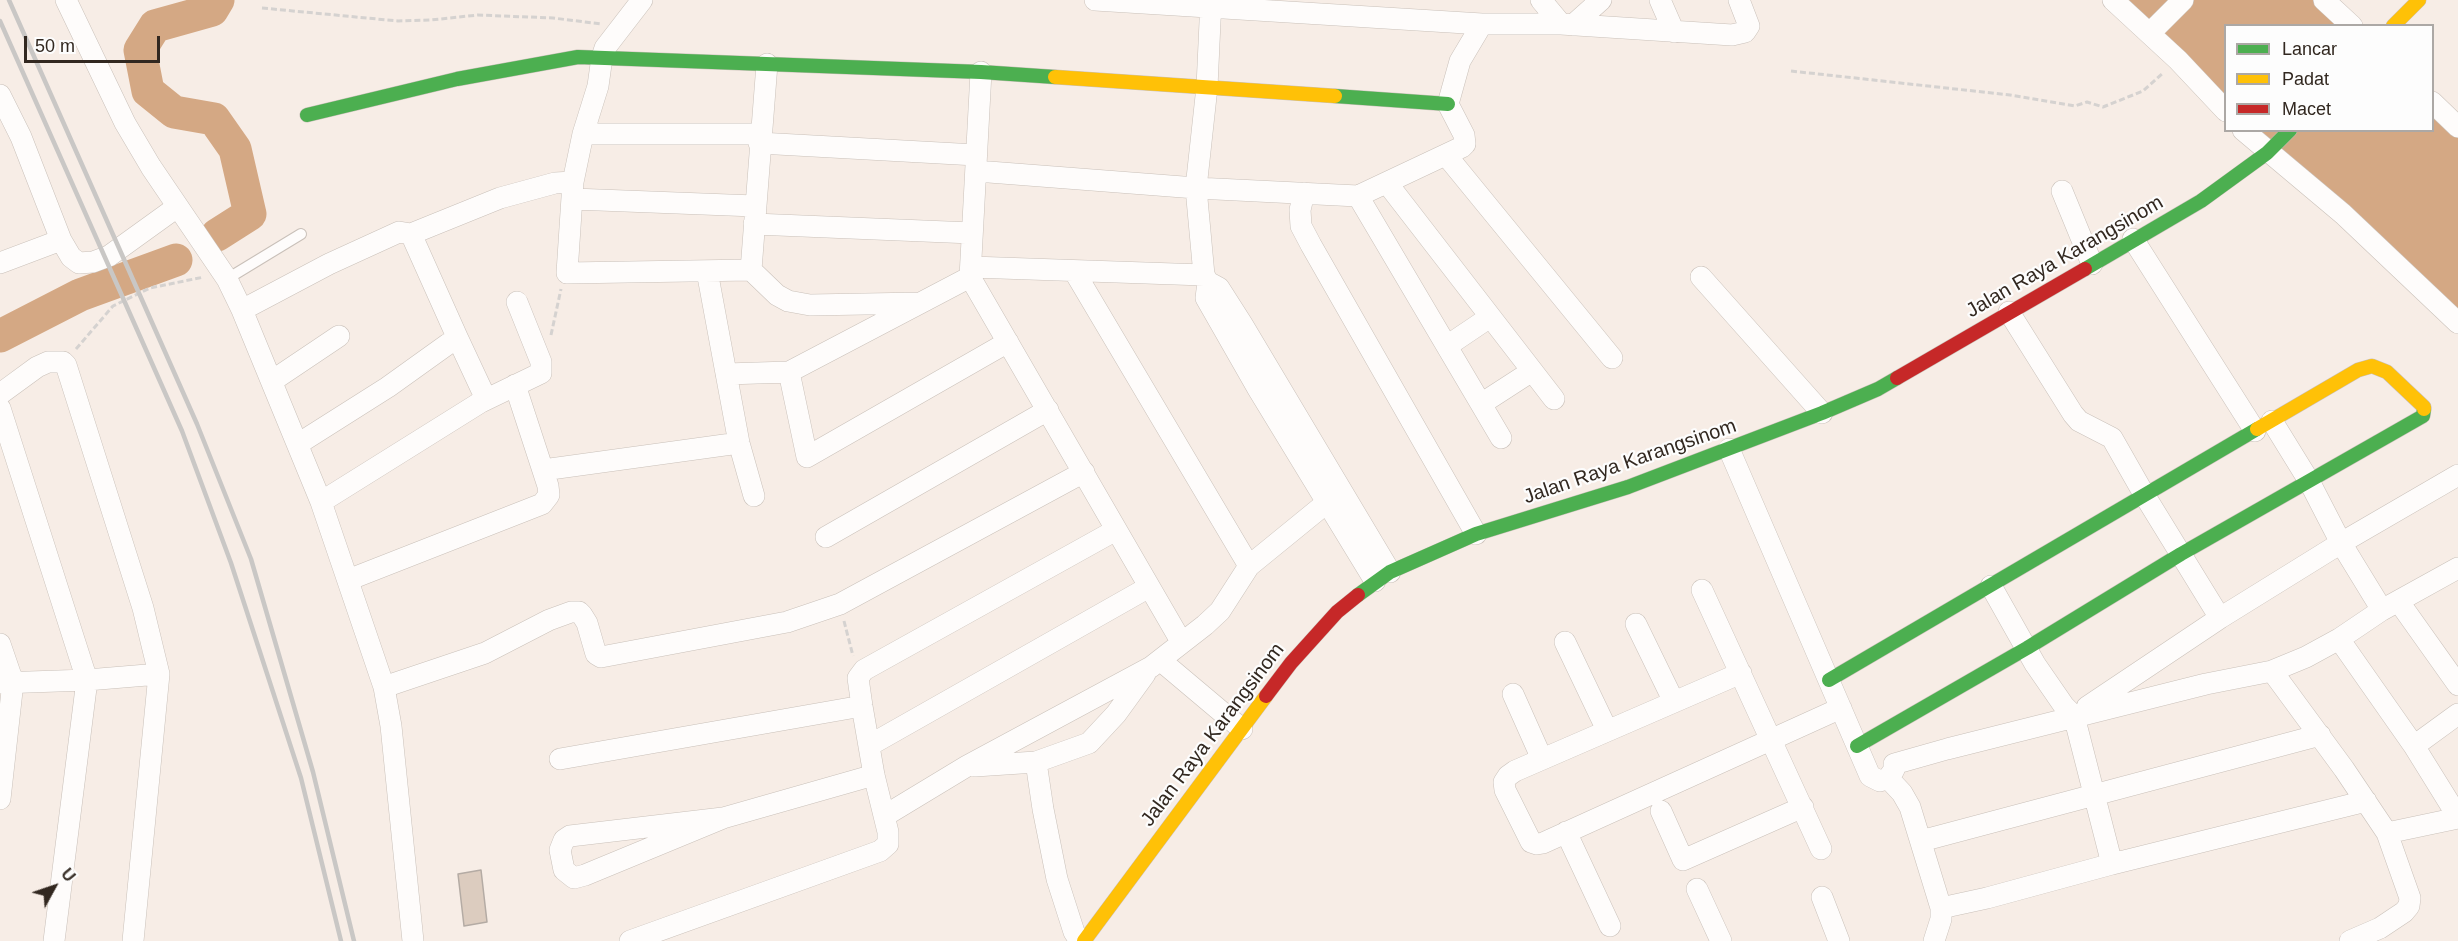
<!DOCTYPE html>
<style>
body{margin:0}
#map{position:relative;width:2458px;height:941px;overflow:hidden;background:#f7ede6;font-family:Helvetica,sans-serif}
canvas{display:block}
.legend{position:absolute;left:2224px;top:24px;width:210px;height:108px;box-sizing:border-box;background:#fdfdfd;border:2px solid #aca8a5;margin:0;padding:8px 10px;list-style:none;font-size:18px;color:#322820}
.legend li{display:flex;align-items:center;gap:12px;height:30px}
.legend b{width:30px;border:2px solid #aca8a5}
.north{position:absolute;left:24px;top:857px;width:60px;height:60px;-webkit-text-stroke:4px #fdfdfd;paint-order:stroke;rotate:50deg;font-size:16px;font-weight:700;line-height:24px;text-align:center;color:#322820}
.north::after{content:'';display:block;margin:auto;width:21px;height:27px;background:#322820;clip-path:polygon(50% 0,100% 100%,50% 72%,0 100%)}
.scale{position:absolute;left:24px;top:36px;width:136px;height:27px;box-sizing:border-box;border:3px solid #322820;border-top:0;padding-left:8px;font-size:18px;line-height:21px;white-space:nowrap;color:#322820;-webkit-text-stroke:4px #fdfdfd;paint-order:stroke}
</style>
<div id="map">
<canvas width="2458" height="941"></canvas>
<ul class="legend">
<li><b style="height:8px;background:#4caf50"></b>Lancar</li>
<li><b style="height:8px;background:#ffc107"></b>Padat</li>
<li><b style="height:8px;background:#c62828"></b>Macet</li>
</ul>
<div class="north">U</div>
<div class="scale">50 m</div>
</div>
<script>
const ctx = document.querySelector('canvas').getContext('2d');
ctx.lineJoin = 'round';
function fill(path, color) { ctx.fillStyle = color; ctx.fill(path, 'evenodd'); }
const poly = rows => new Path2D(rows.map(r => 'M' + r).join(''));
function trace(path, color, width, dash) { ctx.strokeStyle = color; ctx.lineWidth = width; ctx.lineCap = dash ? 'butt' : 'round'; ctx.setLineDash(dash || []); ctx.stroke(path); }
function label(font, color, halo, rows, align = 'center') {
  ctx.font = font + ' Helvetica,sans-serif'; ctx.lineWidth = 4.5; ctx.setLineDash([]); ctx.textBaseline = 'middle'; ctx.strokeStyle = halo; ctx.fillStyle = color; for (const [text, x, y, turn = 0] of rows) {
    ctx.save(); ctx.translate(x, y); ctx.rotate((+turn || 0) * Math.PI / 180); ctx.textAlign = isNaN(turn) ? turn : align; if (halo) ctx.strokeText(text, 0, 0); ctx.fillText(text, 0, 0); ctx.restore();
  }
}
fill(poly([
 [2113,0,2324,0,2352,25,2226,26,2225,111],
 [2433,102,2458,127,2458,323,2243,131,2432,130]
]), '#d4a884');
trace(poly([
 [217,235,250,214,235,149,214,119,174,112,148,91,140,50,155,26,212,10,218,0],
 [0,336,80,295,176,260]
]), '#d4a884', 33);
const building = poly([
 [481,870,487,922,464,926,458,874,481,870]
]);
fill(building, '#dcccbf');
trace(building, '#b4aba4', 1.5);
const lane = poly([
 [227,279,301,234]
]);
const street = poly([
 [66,0,125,123,151,167,227,279,242,310,321,502,384,687,391,726,413,941],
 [642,0,605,48,602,57,598,86,583,134,573,182,567,273,751,270],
 [1095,0,1482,24,1561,24,1732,35,1745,32,1749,26,1739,0],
 [1211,0,1207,87,1196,188,1204,275,1208,282,1219,288,1242,324,1390,572],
 [1541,0,1561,24],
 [1660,0,1674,32],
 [2113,0,2178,60,2226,111],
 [2324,0,2352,26],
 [1573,25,1601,0],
 [2150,33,2183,0],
 [767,64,751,270,777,295,788,301,810,305,920,303],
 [981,72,970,277,1182,643],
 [0,95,21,137,61,240,71,257,79,263,93,262,109,256,177,207],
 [2432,102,2458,127],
 [2243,130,2343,214,2458,323],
 [583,134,760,134],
 [759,143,976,155],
 [1446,155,1612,358],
 [976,171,1196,188,1358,196,1462,147,1465,144,1464,135,1448,104,1460,61,1482,24],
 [1387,183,1554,399],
 [2062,191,2092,264],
 [1304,193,1300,210,1301,226,1311,245,1476,534],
 [1358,196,1501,438],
 [573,199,755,206],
 [754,224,972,233],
 [2133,239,2255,431],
 [0,263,61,240],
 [971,267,1204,275],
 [707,271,739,443,754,496],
 [1074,271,1249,566],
 [1701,277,1822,413],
 [1208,282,1206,298,1258,389,1375,581],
 [242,310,329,264,399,232,411,234,500,198,555,183,573,182],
 [2009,312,2073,414,2079,421,2112,438,2145,496,2220,618],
 [458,339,486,399],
 [1447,346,1490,317],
 [789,372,807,457,1008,342],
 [726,374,789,372,970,277],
 [272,381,339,336],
 [0,394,37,367,48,362,63,362,66,365,143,608,159,674,133,941],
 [1481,404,1532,371],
 [0,408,87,680,54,941],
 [2272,421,2309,481,2341,543,2382,610],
 [298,444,388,387,448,344,458,339,411,234],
 [1729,449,1870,776,1880,781,1888,778,1894,770,1894,764,1947,749,2206,684,2272,671,2306,657,2339,639,2382,610,2458,568],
 [543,470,739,443],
 [321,502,481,402,541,373,541,362,517,302],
 [826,537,1048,410],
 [348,580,542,504,549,495,548,486,515,385],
 [1991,586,2035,664,2064,706,2074,716,2112,864],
 [1702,590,1821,849],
 [2399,602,2458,685],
 [1636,624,1674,702],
 [2339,639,2414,746,2458,817],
 [1565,642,1607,730],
 [0,644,13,682,0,799],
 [1160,660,1242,729],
 [2272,671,2344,769,2387,833,2410,898,2409,906,2404,912,2380,928,2350,941],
 [1741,673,1515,771,1508,776,1504,782,1505,790,1531,842,1537,844,1543,843,1841,708],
 [0,683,87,680,159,674],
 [384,687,485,653,549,620,571,612,579,612,582,615,587,623,596,654,601,657,787,622,840,604,1084,472],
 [1513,694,1542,759],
 [2087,707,2220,618,2341,543,2458,475],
 [870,745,1149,587],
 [2414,746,2458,714],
 [560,759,862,706],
 [1036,762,1043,809,1057,879,1074,932,1080,941],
 [975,766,1036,762,1089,743,1116,714,1145,674],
 [1888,778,1902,793,1910,807,1941,908,1987,898,2112,864,2366,801],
 [1661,811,1683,860,1803,807],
 [886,815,967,766,1151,667,1205,625,1220,611,1249,566,1341,491],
 [723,818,570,836,564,840,560,850,564,870,574,878,585,875,723,818,874,775],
 [1566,832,1610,926],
 [2387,833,2458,818],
 [1921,841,2320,735],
 [1697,889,1721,941],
 [1822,897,1839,941],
 [630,941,880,851,888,844,888,832,874,775,862,706,858,678,864,670,1116,530],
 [1934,941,1941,919,1941,908]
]);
const fast = poly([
 [1335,96,1448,104],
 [307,115,457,79,578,57,981,72,1055,77],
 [2085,269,2201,201,2267,153,2290,130],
 [1358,595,1390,572,1476,534,1628,487,1822,413,1878,389,1897,378],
 [1829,680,2257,429],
 [1857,746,2027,648,2181,554,2423,416,2424,409]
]);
const slow = poly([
 [2393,26,2419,0],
 [1055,77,1335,96],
 [2257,429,2358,370,2372,366,2387,372,2424,407,2424,409],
 [1084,941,1266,696]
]);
const jam = poly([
 [1897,378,2085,269],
 [1266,696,1291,663,1337,612,1358,595]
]);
trace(lane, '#c9c0b9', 12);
trace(street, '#c9c0b9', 22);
trace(fast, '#c9c0b9', 15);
trace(slow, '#c9c0b9', 15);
trace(jam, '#c9c0b9', 15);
trace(poly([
 [262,8,398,21,431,20,478,15,553,18,601,24],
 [1791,71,2010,95,2075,106,2087,102,2103,107,2143,91,2163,73],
 [551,335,561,289],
 [76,349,113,306,150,288,204,277],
 [844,621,853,656]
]), '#d5d2d0', 3, [6, 3]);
trace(lane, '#fefcfb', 10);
trace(street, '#fefcfb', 21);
trace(fast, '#4caf50', 14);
trace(slow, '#ffc107', 14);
trace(jam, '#c62828', 14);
trace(poly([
 [9,0,197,424,251,559,313,772,354,941],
 [0,21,182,431,231,563,301,778,341,941]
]), '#c9c7c5', 4.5);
label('20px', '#322820', '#fdfdfd', [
 ["Jalan Raya Karangsinom",2065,257,-30],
 ["Jalan Raya Karangsinom",1630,462,-19],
 ["Jalan Raya Karangsinom",1213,735,-53]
]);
</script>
